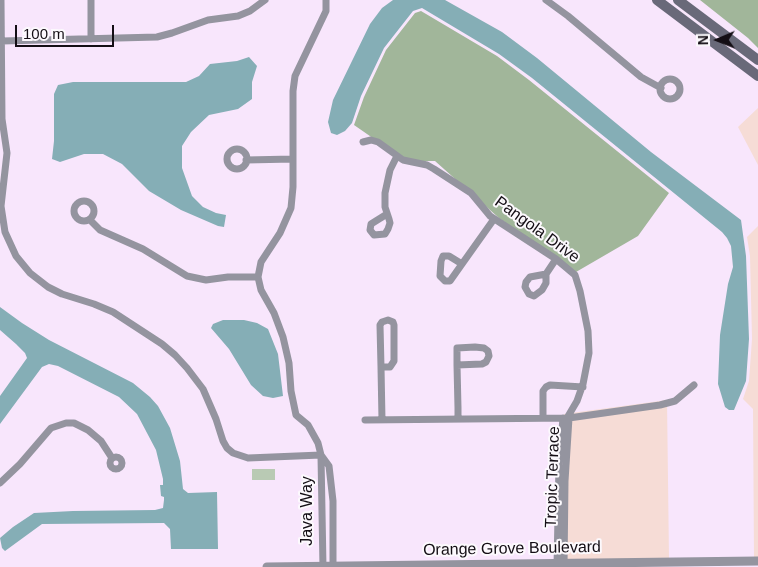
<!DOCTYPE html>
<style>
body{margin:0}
#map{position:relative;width:758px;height:567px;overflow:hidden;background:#f8e6fc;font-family:Arial,sans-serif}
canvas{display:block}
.north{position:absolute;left:693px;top:15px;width:50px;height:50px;-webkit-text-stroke:4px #fcf9fd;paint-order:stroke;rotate:269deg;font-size:14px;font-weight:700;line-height:20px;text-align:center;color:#140e15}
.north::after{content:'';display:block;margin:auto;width:18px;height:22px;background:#140e15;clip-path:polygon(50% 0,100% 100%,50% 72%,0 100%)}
.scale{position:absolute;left:15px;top:25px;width:99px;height:22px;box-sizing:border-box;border:2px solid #140e15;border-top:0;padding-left:6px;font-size:15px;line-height:18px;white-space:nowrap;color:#140e15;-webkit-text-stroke:4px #fcf9fd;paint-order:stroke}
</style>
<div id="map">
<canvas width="758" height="567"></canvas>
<div class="north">N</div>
<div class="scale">100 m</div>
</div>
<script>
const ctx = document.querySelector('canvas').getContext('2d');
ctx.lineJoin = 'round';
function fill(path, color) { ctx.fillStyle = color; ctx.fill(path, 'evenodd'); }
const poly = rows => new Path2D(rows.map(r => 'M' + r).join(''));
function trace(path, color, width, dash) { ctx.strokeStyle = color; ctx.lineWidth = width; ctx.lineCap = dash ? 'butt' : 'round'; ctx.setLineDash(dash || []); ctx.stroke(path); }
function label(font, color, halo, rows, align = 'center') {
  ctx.font = font + ' Arial,sans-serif'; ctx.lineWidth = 4; ctx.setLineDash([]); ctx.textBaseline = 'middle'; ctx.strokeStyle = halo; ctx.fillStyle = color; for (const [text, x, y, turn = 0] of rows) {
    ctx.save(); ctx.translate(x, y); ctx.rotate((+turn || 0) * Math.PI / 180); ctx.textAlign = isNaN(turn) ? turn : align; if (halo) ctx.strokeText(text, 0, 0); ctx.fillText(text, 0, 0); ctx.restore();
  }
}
fill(poly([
 [758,108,758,165,738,127],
 [758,226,758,558,754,558,753,409,743,399,749,381,752,339,750,256,747,237],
 [667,400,669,559,560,559,564,414]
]), '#f6dcd6');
fill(poly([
 [252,469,275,469,275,480,252,480]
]), '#b9cab4');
fill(poly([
 [700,0,758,0,758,48,748,38],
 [421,11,497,56,529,80,669,193,638,236,576,272,499,218,435,161,406,161,354,125,364,97,386,50,415,13]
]), '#a1b69a');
fill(poly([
 [393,0,445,0,502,32,537,58,651,152,741,220,746,256,749,339,746,381,734,410,729,410,725,407,718,384,720,335,728,284,733,267,731,246,727,238,722,232,532,78,499,54,422,8,413,11,384,48,361,96,352,123,345,131,337,135,331,133,328,122,333,100,370,24,382,8],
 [249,57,257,66,252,82,252,99,238,109,209,115,191,132,182,146,182,168,192,196,203,207,216,213,226,215,224,227,218,226,181,210,149,191,122,164,103,154,84,154,60,162,52,159,54,141,54,94,58,85,73,82,186,82,199,76,210,64,237,61],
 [0,307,22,323,49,340,133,383,150,397,158,406,170,428,180,461,183,489,188,493,217,492,218,549,171,549,170,529,164,523,42,524,5,551,2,548,0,538,13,527,34,513,73,511,155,510,163,508,164,500,164,497,161,496,160,485,163,485,163,479,156,450,137,414,119,397,58,366,49,364,42,367,0,424,0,396,27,358,25,353,16,344,0,330],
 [223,320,244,320,257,323,268,329,278,354,283,396,273,398,263,396,251,385,229,349,211,328,213,324]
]), '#85aeb6');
trace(poly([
 [1,0,2,119,7,153,1,206,5,232,16,256,30,273,48,287,62,294,94,304,113,312,162,344,175,355,187,368,203,389,216,419,223,441,227,448,233,453,248,458,321,455],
 [91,0,91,39],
 [326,0,326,11,295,76,293,91,293,187,291,208,280,233,261,262,258,277,261,290,274,313,283,337,289,363,291,391,296,415,308,425,318,443,321,455,329,466,333,501,333,567],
 [546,0,568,16,641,77,661,88],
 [2,41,157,37,172,33,208,20,238,16,250,11,265,0],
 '660 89a10 10 0 1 1 20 0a10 10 0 1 1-20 0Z',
 [363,142,371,140,378,142,403,160,427,165,434,169,471,193,490,216,556,259,575,275,580,291,588,331,589,353,583,384,577,401,567,418],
 '227 159a10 10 0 1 1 20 0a10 10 0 1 1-20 0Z',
 [246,160,293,159],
 '74 211a10 10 0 1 1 20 0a10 10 0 1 1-20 0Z',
 [387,214,371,224,370,230,374,235,385,234,388,229,390,223,389,219,385,207,385,193,390,170,397,156],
 [90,220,100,230,143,249,187,276,206,280,228,277,258,277],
 [462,264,449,256,443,256,441,261,440,276,445,281,450,281,462,264,494,219],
 [546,274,530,277,526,282,525,287,529,294,534,296,542,290,546,283,546,274,556,259],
 [457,365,482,364,486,362,489,356,488,351,484,348,475,347,457,348,457,365,458,408,458,419],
 [381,367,390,367,394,361,394,325,393,322,388,320,382,322,380,325,381,367,382,420],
 [543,418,543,391,546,387,550,385,583,387],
 [365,420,569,418,660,405,675,401,694,385],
 [321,456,323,567],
 '110 463a6 6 0 1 1 12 0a6 6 0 1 1-12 0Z',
 [0,483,20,464,51,428,66,423,74,423,88,430,101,441,112,458],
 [557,567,559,464,563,418],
 [564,567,565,481,569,418]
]), '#94949f', 7);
trace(poly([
 [267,567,758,561]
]), '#94949f', 9);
trace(poly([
 [657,0,758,76],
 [678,0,758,60]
]), '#696979', 10);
label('16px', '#140e15', '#fcf9fd', [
 ["Pangola Drive",537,230,36],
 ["Tropic Terrace",553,477,-88],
 ["Java Way",308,511,-90],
 ["Orange Grove Boulevard",512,549,-1]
]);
</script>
